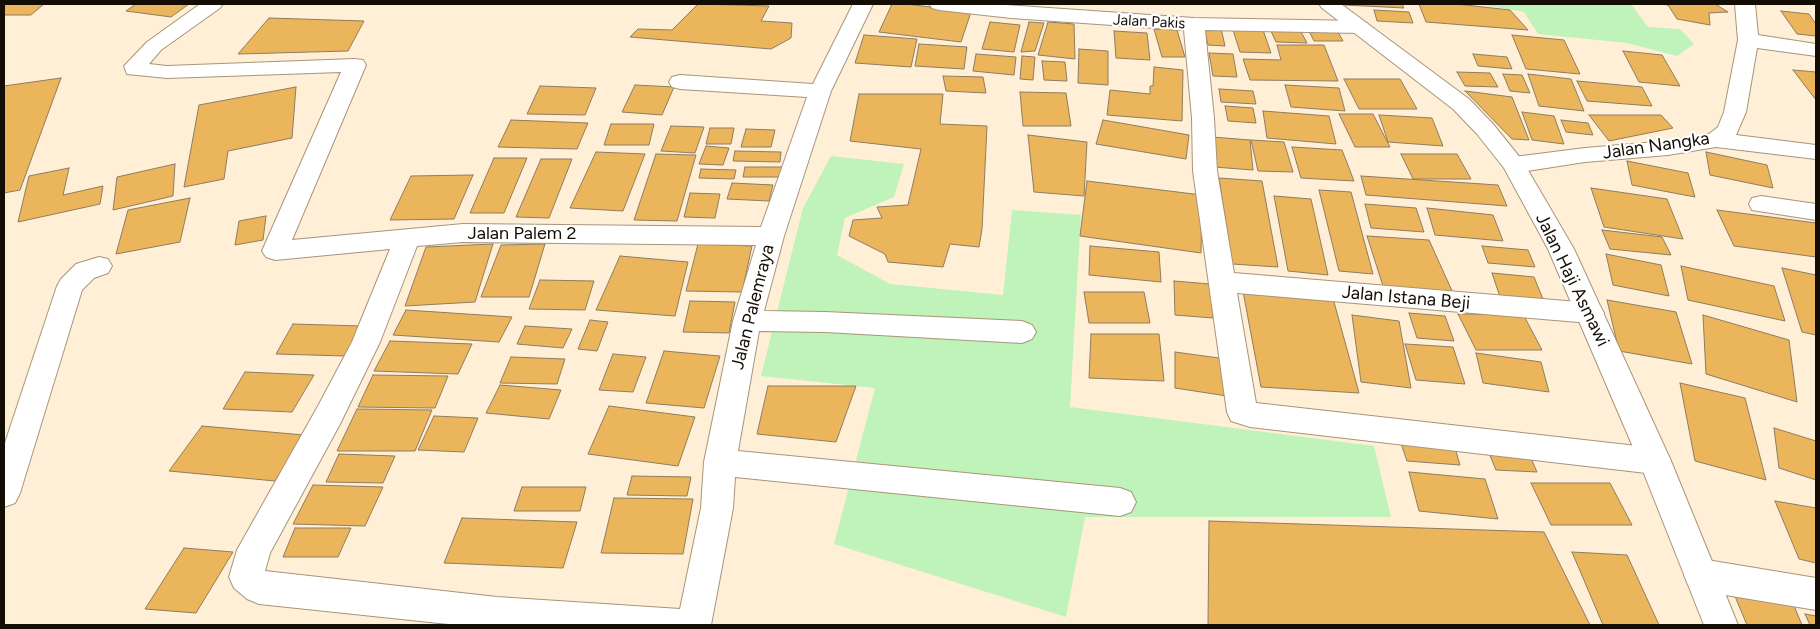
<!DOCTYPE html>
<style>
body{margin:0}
#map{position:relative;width:1820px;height:629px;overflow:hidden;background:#ffefd7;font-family:Figtree,sans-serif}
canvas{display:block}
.frame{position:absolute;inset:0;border:5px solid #140d04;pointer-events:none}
</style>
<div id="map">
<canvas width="1820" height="629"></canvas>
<div class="frame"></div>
</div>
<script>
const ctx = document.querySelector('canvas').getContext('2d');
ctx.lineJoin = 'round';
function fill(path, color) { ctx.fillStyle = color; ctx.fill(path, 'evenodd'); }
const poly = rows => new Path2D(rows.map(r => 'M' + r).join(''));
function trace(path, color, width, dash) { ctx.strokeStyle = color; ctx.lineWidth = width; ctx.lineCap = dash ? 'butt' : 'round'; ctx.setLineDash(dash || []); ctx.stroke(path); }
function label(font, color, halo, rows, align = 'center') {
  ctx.font = font + ' Figtree,sans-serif'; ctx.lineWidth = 4.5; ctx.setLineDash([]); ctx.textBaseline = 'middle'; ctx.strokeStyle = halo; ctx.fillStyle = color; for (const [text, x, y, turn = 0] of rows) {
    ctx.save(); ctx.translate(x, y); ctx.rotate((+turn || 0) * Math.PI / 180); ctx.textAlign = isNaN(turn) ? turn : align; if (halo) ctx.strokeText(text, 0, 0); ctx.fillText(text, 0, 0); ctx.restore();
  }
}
fill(poly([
 [1477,4,1631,4,1648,27,1680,29,1694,44,1677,56,1627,43,1538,34,1524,12],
 [831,156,904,164,894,197,845,218,837,255,890,284,1003,295,1012,210,1081,215,1070,407,1374,446,1391,517,1085,517,1066,617,834,544,875,388,761,376,803,208]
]), '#c0f3b9');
const building = poly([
 [4,4,44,4,31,15,4,15,4,4],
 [136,4,189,4,171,17,126,11,136,4],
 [698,4,769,6,761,21,792,23,791,38,771,49,630,37,638,29,672,30,698,4],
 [892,4,906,4,971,12,961,42,879,32,892,4],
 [1344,4,1402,4,1404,8,1345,5,1344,4],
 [1419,4,1456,4,1510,10,1528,30,1426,22,1419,4],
 [1659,4,1715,4,1728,12,1709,13,1710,25,1677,19,1668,5,1659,4],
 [1374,10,1409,12,1413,23,1377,21,1374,10],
 [1781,11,1809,14,1816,24,1816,36,1797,34,1781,11],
 [269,18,364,21,348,51,238,54,269,18],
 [990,22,1020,25,1014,52,982,49,990,22],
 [1029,22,1044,23,1035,51,1021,52,1029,22],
 [1048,22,1074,24,1075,59,1038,55,1048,22],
 [1204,28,1221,28,1225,46,1208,45,1204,28],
 [1154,29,1177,30,1185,57,1162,57,1154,29],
 [1270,29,1300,30,1307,43,1276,42,1270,29],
 [1233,30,1263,30,1271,53,1240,52,1233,30],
 [1114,31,1147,33,1150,60,1116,58,1114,31],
 [1309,31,1338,32,1343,41,1314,41,1309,31],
 [864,35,917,39,911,67,855,63,864,35],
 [1512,35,1564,40,1580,74,1526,69,1512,35],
 [919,44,967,47,964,69,915,66,919,44],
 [1277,45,1324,45,1338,81,1250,80,1243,59,1281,60,1277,45],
 [1079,49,1108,51,1108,85,1078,83,1079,49],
 [1623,51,1662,55,1680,86,1639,82,1623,51],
 [1209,53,1233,54,1237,77,1213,76,1209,53],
 [976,54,1016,57,1014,75,973,71,976,54],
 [1473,54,1507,57,1512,69,1478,66,1473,54],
 [1022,56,1035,57,1033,80,1020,79,1022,56],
 [1042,61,1065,62,1067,81,1044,80,1042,61],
 [1154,67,1183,70,1182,121,1107,115,1110,90,1150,94,1150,86,1153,86,1154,67],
 [1793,70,1816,72,1816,100,1793,70],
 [1457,72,1490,73,1498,87,1465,86,1457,72],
 [1503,74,1522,75,1530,93,1510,91,1503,74],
 [1528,74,1571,79,1584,111,1539,106,1528,74],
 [943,76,983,77,986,93,946,91,943,76],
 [61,78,20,190,4,193,4,86,61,78],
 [1344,79,1400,79,1417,109,1359,109,1344,79],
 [1577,81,1642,87,1652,106,1587,101,1577,81],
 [635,85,674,87,662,115,622,112,635,85],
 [1285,85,1339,88,1345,111,1291,107,1285,85],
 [540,86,596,88,585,115,527,114,540,86],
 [296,87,292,138,228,151,224,179,184,187,199,105,296,87],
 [1219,89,1253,91,1256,104,1221,102,1219,89],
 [1465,91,1512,97,1529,140,1512,139,1465,91],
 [1020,92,1066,93,1071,126,1023,126,1020,92],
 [859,94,943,94,940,124,987,126,982,229,979,247,950,244,943,267,888,262,885,254,849,236,853,220,882,218,877,207,908,205,921,149,850,141,859,94],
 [1225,106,1253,108,1256,123,1228,121,1225,106],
 [1263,111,1329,116,1336,144,1267,138,1263,111],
 [1522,112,1554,116,1564,144,1532,140,1522,112],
 [1339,114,1373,114,1390,147,1355,147,1339,114],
 [1379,115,1432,118,1443,146,1388,142,1379,115],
 [1589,115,1661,115,1673,128,1609,141,1589,115],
 [511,120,588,123,577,149,498,147,511,120],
 [1103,120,1189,135,1186,159,1096,144,1103,120],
 [1561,120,1588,123,1593,135,1566,132,1561,120],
 [611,124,654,124,649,145,604,145,611,124],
 [671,126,704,127,695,153,661,151,671,126],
 [710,128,734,128,731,144,706,144,710,128],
 [746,129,775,130,771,147,741,147,746,129],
 [1028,135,1087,142,1084,196,1034,192,1028,135],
 [1212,137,1250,140,1253,170,1214,167,1212,137],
 [1251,140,1284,142,1293,172,1258,171,1251,140],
 [706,146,729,148,723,165,699,164,706,146],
 [1292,147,1342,150,1354,181,1301,178,1292,147],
 [735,151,781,152,780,162,733,161,735,151],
 [596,152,645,154,623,211,570,208,596,152],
 [1706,152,1767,165,1773,188,1710,175,1706,152],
 [656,154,696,155,677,221,634,220,656,154],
 [1401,154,1457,154,1471,179,1413,179,1401,154],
 [494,158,527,158,504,213,470,213,494,158],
 [541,159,572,159,549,218,516,217,541,159],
 [1627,161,1688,173,1695,197,1632,185,1627,161],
 [175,164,173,196,113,210,117,177,175,164],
 [745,167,782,167,780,177,743,177,745,167],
 [69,168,63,195,103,186,100,204,18,222,29,176,69,168],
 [701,169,736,170,734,179,699,178,701,169],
 [473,175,454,219,390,220,411,176,473,175],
 [1361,176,1498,185,1507,206,1366,195,1361,176],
 [1219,178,1262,181,1278,267,1232,264,1219,178],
 [1087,181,1202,195,1201,253,1080,236,1087,181],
 [732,183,773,185,769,201,727,199,732,183],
 [1591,188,1667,199,1683,239,1604,227,1591,188],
 [1319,190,1351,192,1373,274,1339,271,1319,190],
 [690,193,720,194,715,218,684,217,690,193],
 [1274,196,1311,199,1328,275,1288,271,1274,196],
 [190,198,180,242,116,254,128,210,190,198],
 [1365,204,1416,208,1424,232,1371,228,1365,204],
 [1427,208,1493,215,1503,241,1435,235,1427,208],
 [1717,210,1816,223,1816,257,1734,246,1717,210],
 [266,216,263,240,235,245,239,221,266,216],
 [1602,230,1662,237,1671,255,1610,249,1602,230],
 [1367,236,1429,240,1453,293,1384,289,1367,236],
 [493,244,475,302,405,306,426,247,493,244],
 [545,244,529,297,481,297,501,245,545,244],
 [698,244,752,246,742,292,686,291,698,244],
 [1090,246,1159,252,1161,282,1089,275,1090,246],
 [1482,246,1528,250,1535,267,1488,263,1482,246],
 [1606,254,1661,265,1669,296,1613,285,1606,254],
 [620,256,688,262,675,316,596,310,620,256],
 [1681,266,1774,286,1785,321,1688,300,1681,266],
 [1782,268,1816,275,1816,335,1802,332,1782,268],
 [1492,273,1534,277,1545,304,1501,300,1492,273],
 [540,280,594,281,585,310,529,309,540,280],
 [1174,281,1210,284,1213,318,1175,315,1174,281],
 [1242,286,1331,291,1359,393,1261,387,1242,286],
 [1084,292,1144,292,1150,323,1089,323,1084,292],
 [1607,300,1676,312,1692,364,1619,351,1607,300],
 [690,301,735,302,729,333,683,332,690,301],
 [406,310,512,317,499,342,393,335,406,310],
 [1409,313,1445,316,1454,341,1417,338,1409,313],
 [1458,314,1523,314,1542,350,1476,350,1458,314],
 [1352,315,1399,321,1411,388,1361,382,1352,315],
 [1703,315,1789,340,1797,402,1706,374,1703,315],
 [590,320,608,322,597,351,578,349,590,320],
 [293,324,362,326,345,356,276,354,293,324],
 [525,326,572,329,563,348,517,344,525,326],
 [1091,334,1159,334,1164,381,1089,378,1091,334],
 [390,341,472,344,458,374,374,371,390,341],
 [1405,344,1453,347,1465,384,1416,380,1405,344],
 [664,351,720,356,704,408,646,403,664,351],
 [1175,352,1226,359,1227,396,1175,388,1175,352],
 [1476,353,1541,362,1549,392,1483,383,1476,353],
 [613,354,646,357,633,392,599,390,613,354],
 [511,357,565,359,557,384,500,383,511,357],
 [245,372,314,375,292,412,223,409,245,372],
 [373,375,448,376,435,408,358,407,373,375],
 [1680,383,1745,398,1766,480,1695,461,1680,383],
 [500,385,561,390,549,419,486,413,500,385],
 [768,386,856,386,836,442,757,434,768,386],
 [609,406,695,417,678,466,588,454,609,406],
 [357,409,432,410,415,451,337,451,357,409],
 [434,416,478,418,464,452,418,450,434,416],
 [202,426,304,435,275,481,169,471,202,426],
 [1774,428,1816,441,1816,480,1779,468,1774,428],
 [1398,435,1452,438,1460,465,1407,461,1398,435],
 [1486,446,1526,447,1537,472,1496,470,1486,446],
 [339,454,395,456,383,483,326,482,339,454],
 [1409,472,1485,479,1498,519,1419,511,1409,472],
 [632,476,691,477,687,496,627,495,632,476],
 [1531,483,1610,483,1632,525,1551,525,1531,483],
 [313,485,383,487,365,526,293,524,313,485],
 [522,487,586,487,580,511,514,511,522,487],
 [614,498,693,499,683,554,601,553,614,498],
 [1775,501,1816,508,1816,563,1799,559,1775,501],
 [462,518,577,522,563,568,444,563,462,518],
 [1209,521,1544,532,1590,625,1208,625,1209,521],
 [295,528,351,528,338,557,283,557,295,528],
 [184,548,233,552,196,613,145,609,184,548],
 [1572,552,1627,555,1659,625,1603,625,1572,552],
 [1734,594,1792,601,1802,625,1747,625,1734,594],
 [1805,614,1816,616,1816,625,1810,625,1805,614]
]);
fill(building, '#ebb55c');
trace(building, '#8e7c61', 1);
const minor = poly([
 [200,4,223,4,220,8,161,50,149,64,167,66,355,59,363,60,366,65,292,240,463,224,761,227,807,97,680,89,672,87,669,82,672,77,680,75,813,84,853,4,873,4,831,91,784,236,764,311,825,312,1022,321,1032,325,1036,332,1032,339,1022,343,825,332,759,331,738,451,1120,488,1131,492,1136,502,1131,512,1120,516,735,477,733,508,711,625,458,625,259,604,247,599,234,588,229,577,237,550,318,406,352,342,390,249,275,260,266,257,262,251,341,72,167,78,127,74,124,66,147,42,200,4],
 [463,242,756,245,733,321,704,462,701,508,680,609,497,597,265,571,270,553,340,424,380,342,417,246,463,242],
 [929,4,991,4,1194,18,1360,21,1367,23,1370,27,1367,31,1360,33,1205,30,1214,118,1217,171,1234,273,1590,303,1600,306,1604,313,1600,320,1590,323,1237,293,1256,403,1655,448,1666,452,1671,461,1666,470,1655,474,1250,427,1231,421,1227,412,1193,171,1192,118,1184,30,1011,18,939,10,932,8,929,4],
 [1735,4,1755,4,1758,35,1816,44,1816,56,1757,48,1746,112,1736,135,1816,145,1816,159,1716,147,1668,155,1585,162,1514,173,1506,170,1502,165,1506,160,1514,157,1585,148,1668,141,1709,134,1718,127,1724,112,1738,40,1735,4],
 [1761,196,1816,204,1816,220,1752,210,1749,204,1752,198,1761,196],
 [99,257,108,259,112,266,108,273,94,278,82,290,20,493,15,503,4,507,4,446,57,286,61,279,76,264,99,257],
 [1701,559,1816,578,1816,610,1701,591,1689,586,1684,575,1689,564,1701,559]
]);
const tertiary = poly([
 [1319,4,1341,4,1469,99,1493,124,1522,160,1574,249,1671,461,1738,625,1704,625,1639,461,1548,249,1504,168,1477,134,1453,109,1322,8,1319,4]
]);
trace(minor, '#a8957a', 2);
trace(tertiary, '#a8957a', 2);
fill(minor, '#fff');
fill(tertiary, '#fff');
label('15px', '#140d04', '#fff', [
 ["Jalan Pakis",1149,22,3]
]);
label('18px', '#140d04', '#fff', [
 ["Jalan Nangka",1656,146,-8],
 ["Jalan Palem 2",522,234],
 ["Jalan Haji Asmawi",1572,280,64],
 ["Jalan Istana Beji",1406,298,5],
 ["Jalan Palemraya",753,307,-76]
]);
</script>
